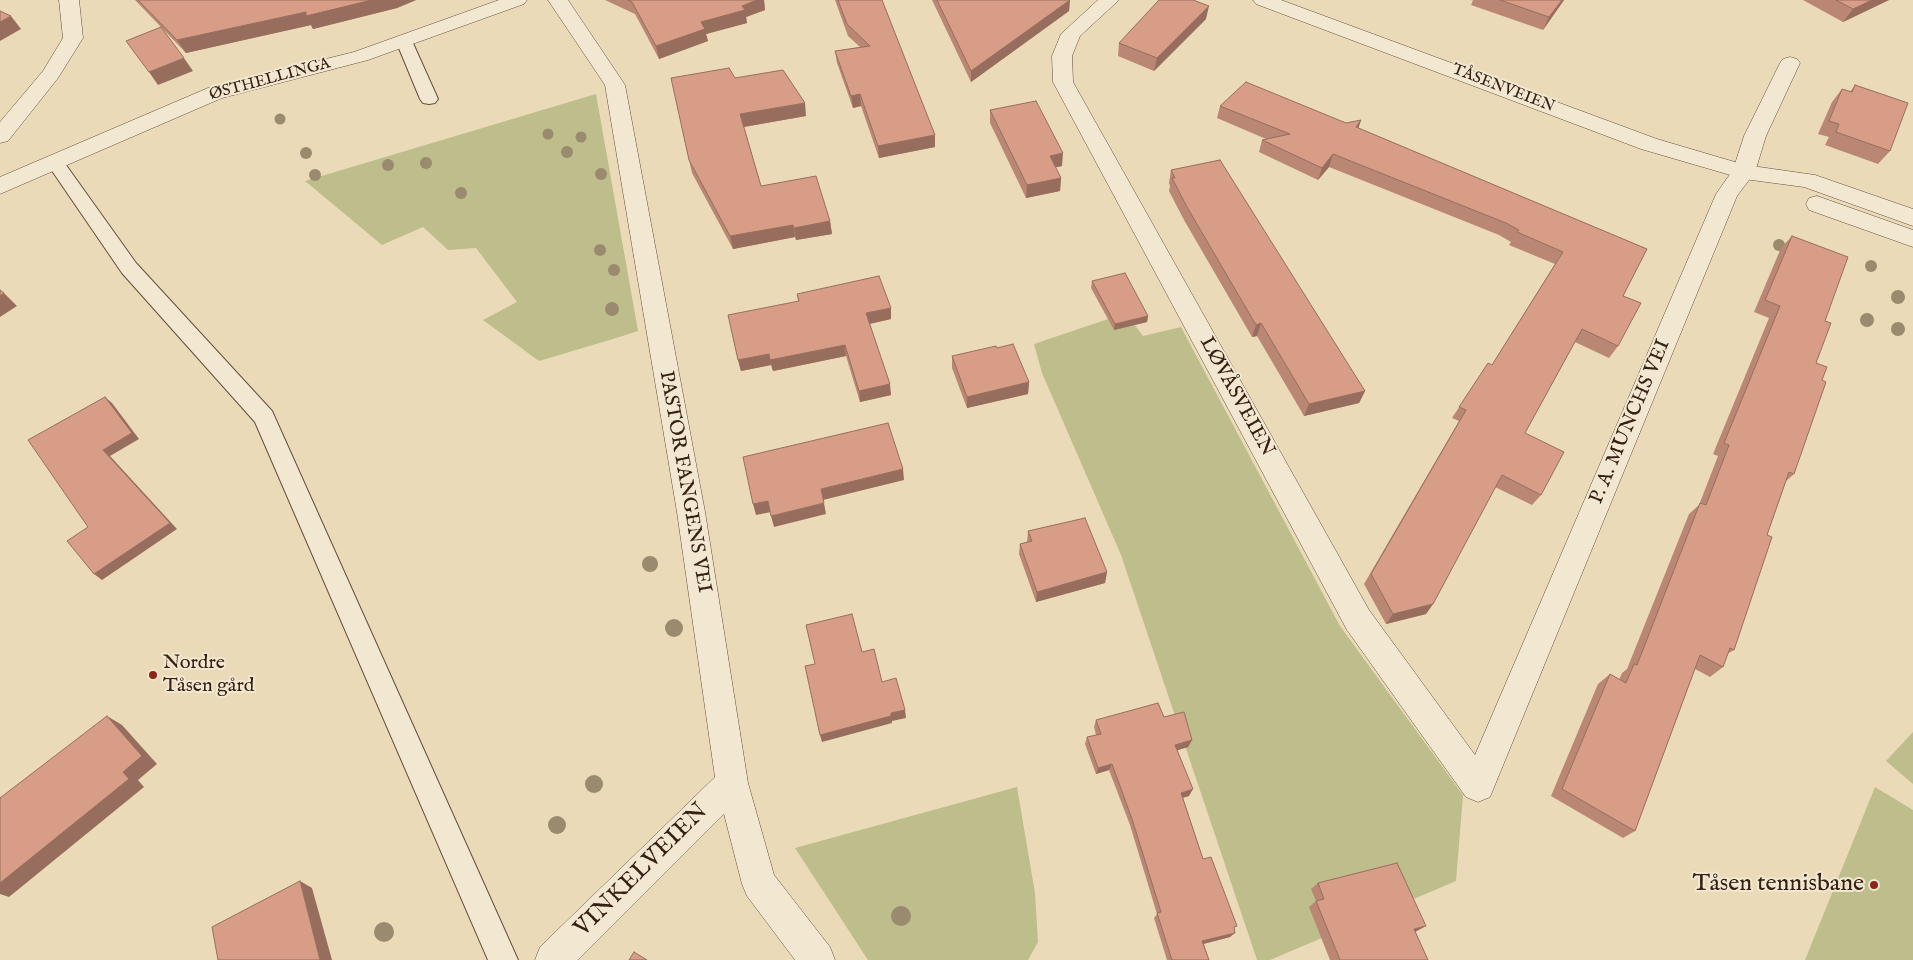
<!DOCTYPE html>
<meta charset="utf-8">
<style>
body{margin:0}
canvas{display:block;background:#ebdab8}
</style>
<canvas width="1913" height="960"></canvas>
<script>
const ctx = document.querySelector('canvas').getContext('2d');
ctx.lineJoin = 'round';
function fill(path, color) { ctx.fillStyle = color; ctx.fill(path, 'evenodd'); }
const poly = rows => new Path2D(rows.map(r => 'M' + r).join(''));
function trace(path, color, width, dash) { ctx.strokeStyle = color; ctx.lineWidth = width; ctx.lineCap = dash ? 'butt' : 'round'; ctx.setLineDash(dash || []); ctx.stroke(path); }
function label(font, color, halo, rows, align = 'center') {
  ctx.font = font + ' "IM FELL English",serif'; ctx.lineWidth = 4; ctx.setLineDash([]); ctx.textBaseline = 'middle'; ctx.strokeStyle = halo; ctx.fillStyle = color; for (const [text, x, y, turn = 0] of rows) {
    ctx.save(); ctx.translate(x, y); ctx.rotate((+turn || 0) * Math.PI / 180); ctx.textAlign = isNaN(turn) ? turn : align; if (halo) ctx.strokeText(text, 0, 0); ctx.fillText(text, 0, 0); ctx.restore();
  }
}
fill(poly([
 [596,94,638,331,613,339,539,361,483,320,517,302,476,248,448,250,423,227,382,245,305,181],
 [1126,313,1143,336,1181,327,1340,626,1463,795,1456,881,1270,960,1257,960,1121,555,1042,373,1034,344],
 [1913,732,1913,784,1886,761],
 [1017,787,1035,893,1038,942,1028,960,868,960,795,848],
 [1875,787,1913,810,1913,960,1805,960]
]), '#bdbe8b');
const service = poly([
 [404,36,410,38,412,41,438,99,435,103,429,104,423,103,420,99,396,41,398,38,404,36],
 [55,156,61,158,136,263,272,411,518,960,488,960,255,422,122,273,46,162,49,158,55,156]
]);
const minor = poly([
 [59,0,79,0,83,38,58,78,8,141,0,143,0,122,43,71,63,38,59,0],
 [499,0,527,0,524,4,368,60,222,98,0,194,0,177,208,88,354,52,499,0],
 [548,0,568,0,625,85,705,512,748,783,774,875,830,947,835,960,795,960,747,896,742,884,724,814,578,960,535,960,540,947,715,777,677,512,605,85,548,0],
 [1098,0,1119,0,1080,36,1072,56,1073,82,1369,610,1475,755,1716,194,1733,170,1744,136,1780,63,1783,59,1790,57,1797,59,1800,63,1766,136,1755,172,1737,196,1490,797,1478,802,1466,797,1347,630,1053,82,1052,56,1061,34,1098,0]
]);
const tertiary = poly([
 [1253,0,1281,0,1657,139,1745,165,1815,175,1913,209,1913,226,1804,187,1744,179,1641,149,1256,4,1253,0],
 [1817,196,1913,230,1913,247,1809,210,1806,204,1809,198,1817,196]
]);
trace(service, '#634e3c', 2);
trace(minor, '#634e3c', 1);
trace(tertiary, '#634e3c', 1);
fill(service, '#f2e7d1');
fill(minor, '#f2e7d1');
fill(tertiary, '#f2e7d1');
ctx.fillStyle = '#9a8a6e';
for (const [x, y, r] of [
 [280,119,5.5],
 [548,134,5.5],
 [581,137,5.5],
 [567,152,6],
 [306,153,6],
 [426,163,6],
 [388,165,6],
 [601,174,6],
 [315,175,6],
 [461,193,6],
 [1779,245,6],
 [600,250,6],
 [1871,266,6],
 [614,270,6],
 [1898,297,7],
 [612,309,7],
 [1867,320,7],
 [1898,329,7],
 [650,564,8],
 [674,628,9],
 [594,784,9],
 [557,825,9],
 [901,916,10],
 [384,932,10]
]) { ctx.beginPath(); ctx.arc(x, y, r, 0, 2 * Math.PI); ctx.fill(); }
fill(poly([
 [135,0,416,0,397,8,313,29,311,25,186,53],
 [605,0,764,0,765,10,746,17,747,23,706,34,708,41,659,59,635,14],
 [835,0,882,0,935,147,879,158,861,106,853,108,837,63,835,51,860,47,848,36],
 [932,0,1070,0,1069,11,971,82],
 [1473,0,1564,0,1543,30,1471,5],
 [1803,0,1889,0,1843,22],
 [1206,19,1154,71,1118,56,1119,43],
 [735,78,806,116,744,127,761,186,830,221,832,234,796,240,795,237,733,249,692,173,689,160],
 [1855,85,1890,151,1878,164,1825,145,1829,137,1818,134,1832,102,1842,89,1850,92],
 [1220,106,1346,123,1361,120,1358,128,1647,249,1623,296,1618,346,1609,358,1575,342,1525,433,1541,495,1532,505,1495,487,1433,604,1426,614,1386,624,1364,584,1459,421,1452,418,1488,363,1492,365,1555,264,1509,245,1511,242,1499,235,1329,167,1318,180,1259,152,1262,140,1266,139,1217,118],
 [990,110,1062,166,1055,167,1061,178,1060,191,1026,198,990,123],
 [1171,170,1365,391,1359,403,1304,416,1257,336,1252,337,1184,220,1169,191,1170,186,1169,183],
 [1792,236,1825,321,1816,363,1822,380,1794,474,1786,481,1767,535,1734,650,1727,654,1723,667,1710,677,1695,669,1635,831,1623,838,1551,796,1598,684,1610,674,1619,680,1622,673,1627,669,1689,514,1699,505,1718,456,1713,454,1769,318,1754,312,1781,248],
 [1092,281,1148,316,1147,322,1114,330,1091,288],
 [797,294,891,319,870,324,891,395,860,402,846,356,773,371,771,365,741,371,738,360,798,301],
 [952,356,1029,382,1028,394,967,408,952,368],
 [1028,531,1107,572,1105,583,1036,602,1019,554,1020,544,1027,542],
 [1164,717,1192,740,1188,747,1177,750,1189,796,1183,798,1203,859,1234,929,1230,937,1204,944,1209,960,1167,960,1154,918,1157,914,1130,825,1109,770,1096,774,1085,744,1087,737,1096,735,1094,727,1096,720],
 [1318,883,1417,931,1415,932,1428,960,1330,960,1309,907,1316,901,1311,889]
]), '#ba8774');
fill(poly([
 [372,0,416,0,397,8,313,29,311,25,186,53,177,40,306,12],
 [757,0,764,0,765,10,746,17,747,23,706,34,708,41,659,59,656,46,701,22],
 [1070,0,1069,11,971,82,971,71],
 [1562,0,1564,0,1543,30,1549,17],
 [1872,0,1889,0,1843,22,1853,9],
 [1209,6,1206,19,1154,71,1157,58],
 [11,16,21,29,0,41,0,22],
 [184,58,193,71,158,85,149,72],
 [860,94,861,106,853,108,851,96],
 [805,103,806,116,743,127,740,114],
 [1361,120,1357,133,1356,127],
 [935,135,935,147,879,158,878,146],
 [1063,153,1062,166,1048,169,1050,156],
 [1333,154,1329,167,1318,180,1322,168],
 [1061,178,1060,191,1026,198,1027,185],
 [830,221,832,234,796,240,794,228],
 [793,225,795,237,733,249,730,236],
 [4,293,17,306,0,317,0,296],
 [891,308,891,319,868,324,866,313],
 [1148,316,1147,322,1114,330,1115,324],
 [1261,323,1257,336,1252,337,1256,325],
 [845,345,846,356,773,371,770,360],
 [769,354,771,365,741,371,738,360],
 [1029,382,1028,394,967,408,967,397],
 [890,384,891,395,860,402,859,391],
 [1365,391,1359,403,1304,416,1309,404],
 [105,397,112,403,139,439,110,456,177,529,102,580,94,574,103,450],
 [903,469,904,480,823,500,821,489],
 [768,501,771,512,756,515,753,504],
 [824,503,826,514,774,527,771,516],
 [1107,572,1105,583,1036,602,1037,592],
 [1433,604,1426,614,1386,624,1393,614],
 [905,710,906,718,892,721,892,723,822,742,820,735,891,713],
 [107,716,122,725,157,764,138,780,144,787,9,897,0,894,0,883,123,772],
 [1192,740,1188,747,1172,752,1175,745],
 [1112,764,1109,770,1096,774,1098,768],
 [1193,789,1189,796,1177,799,1181,793],
 [300,881,312,888,332,960,320,960],
 [1426,926,1417,931,1405,934,1414,929],
 [1235,933,1230,937,1198,945,1202,941]
]), '#976e5e');
const building = poly([
 [138,0,372,0,306,16,306,12,177,40,138,0],
 [628,0,757,0,742,6,745,10,701,22,705,29,656,46,632,2,628,0],
 [838,0,882,0,935,135,878,146,860,94,851,96,835,51,870,46,847,24,838,0],
 [937,0,1070,0,971,71,937,0],
 [1159,0,1193,0,1209,6,1157,58,1119,43,1159,0],
 [1500,0,1562,0,1549,17,1500,0],
 [1836,0,1872,0,1853,9,1836,0],
 [0,11,11,16,0,22,0,11],
 [161,27,184,58,149,72,126,41,161,27],
 [729,68,735,78,783,70,805,103,740,114,761,186,816,176,830,221,794,228,793,225,730,236,689,160,671,78,729,68],
 [1246,82,1346,123,1361,120,1356,127,1647,249,1623,296,1641,303,1618,346,1582,329,1525,433,1564,452,1541,495,1502,475,1433,604,1393,614,1371,574,1466,410,1459,407,1488,363,1492,365,1563,252,1517,232,1519,230,1506,223,1333,154,1322,168,1262,140,1290,134,1220,106,1246,82],
 [1855,85,1908,103,1890,151,1836,132,1839,124,1829,121,1842,89,1852,92,1855,85],
 [1036,101,1063,153,1050,156,1061,178,1027,185,990,110,1036,101],
 [1220,160,1365,391,1309,404,1261,323,1256,325,1187,207,1172,178,1175,178,1171,170,1220,160],
 [1792,236,1848,257,1825,321,1831,323,1816,363,1827,367,1822,380,1826,382,1794,474,1789,472,1767,535,1772,537,1734,650,1730,648,1723,667,1700,655,1635,831,1562,789,1610,674,1626,683,1634,664,1637,665,1700,503,1706,505,1729,445,1724,443,1780,306,1765,300,1792,236],
 [1125,273,1148,316,1115,324,1092,281,1125,273],
 [879,276,891,308,866,313,890,384,859,391,845,345,770,360,769,354,738,360,728,315,799,301,797,294,879,276],
 [0,290,4,293,0,296,0,290],
 [1013,344,1029,382,967,397,952,356,996,346,997,348,1013,344],
 [105,397,132,433,103,450,170,523,94,574,67,541,88,527,28,440,105,397],
 [888,423,903,469,821,489,824,503,771,516,768,501,753,504,743,457,888,423],
 [1085,518,1107,572,1037,592,1020,544,1032,541,1028,531,1085,518],
 [852,614,862,652,874,649,882,682,896,678,905,710,891,713,891,716,820,735,805,666,815,664,806,625,852,614],
 [1158,703,1164,717,1184,712,1192,740,1175,745,1193,789,1181,793,1203,859,1211,857,1237,926,1234,927,1235,933,1202,941,1209,960,1172,960,1157,913,1161,912,1132,819,1112,764,1098,768,1087,737,1101,734,1096,720,1158,703],
 [107,716,142,756,123,772,129,779,0,883,0,798,107,716],
 [1397,863,1426,926,1414,929,1428,960,1340,960,1316,901,1324,899,1318,883,1397,863],
 [300,881,320,960,218,960,212,927,300,881],
 [634,952,647,960,629,960,634,952]
]);
fill(building, '#d89d87');
trace(building, '#976e5e', 1);
for (const [x, y, r, color] of [
 [153,675,5,"#8f2418"],
 [1874,885,5,"#8f2418"]
]) { const dot = new Path2D(); dot.arc(x, y, r, 0, 2 * Math.PI); ctx.fillStyle = color; ctx.fill(dot); trace(dot, '#f2e7d1', 2); }
label('16px', '#362013', '#f2e7d1', [
 ["ØSTHELLINGA",270,80,-15],
 ["TÅSENVEIEN",1503,89,21]
]);
label('20px', '#362013', '#f2e7d1', [
 ["LØVÅSVEIEN",1236,397,61],
 ["P. A. MUNCHS VEI",1631,422,-67],
 ["PASTOR FANGENS VEI",684,482,80]
]);
label('20px', '#362013', '#f2e7d1', [
 ["Nordre",163,664],
 ["Tåsen gård",163,687]
], 'left');
label('24px', '#362013', '#f2e7d1', [
 ["VINKELVEIEN",642,871,-45]
]);
label('24px', '#362013', '#f2e7d1', [
 ["Tåsen tennisbane",1864,885]
], 'right');
</script>
